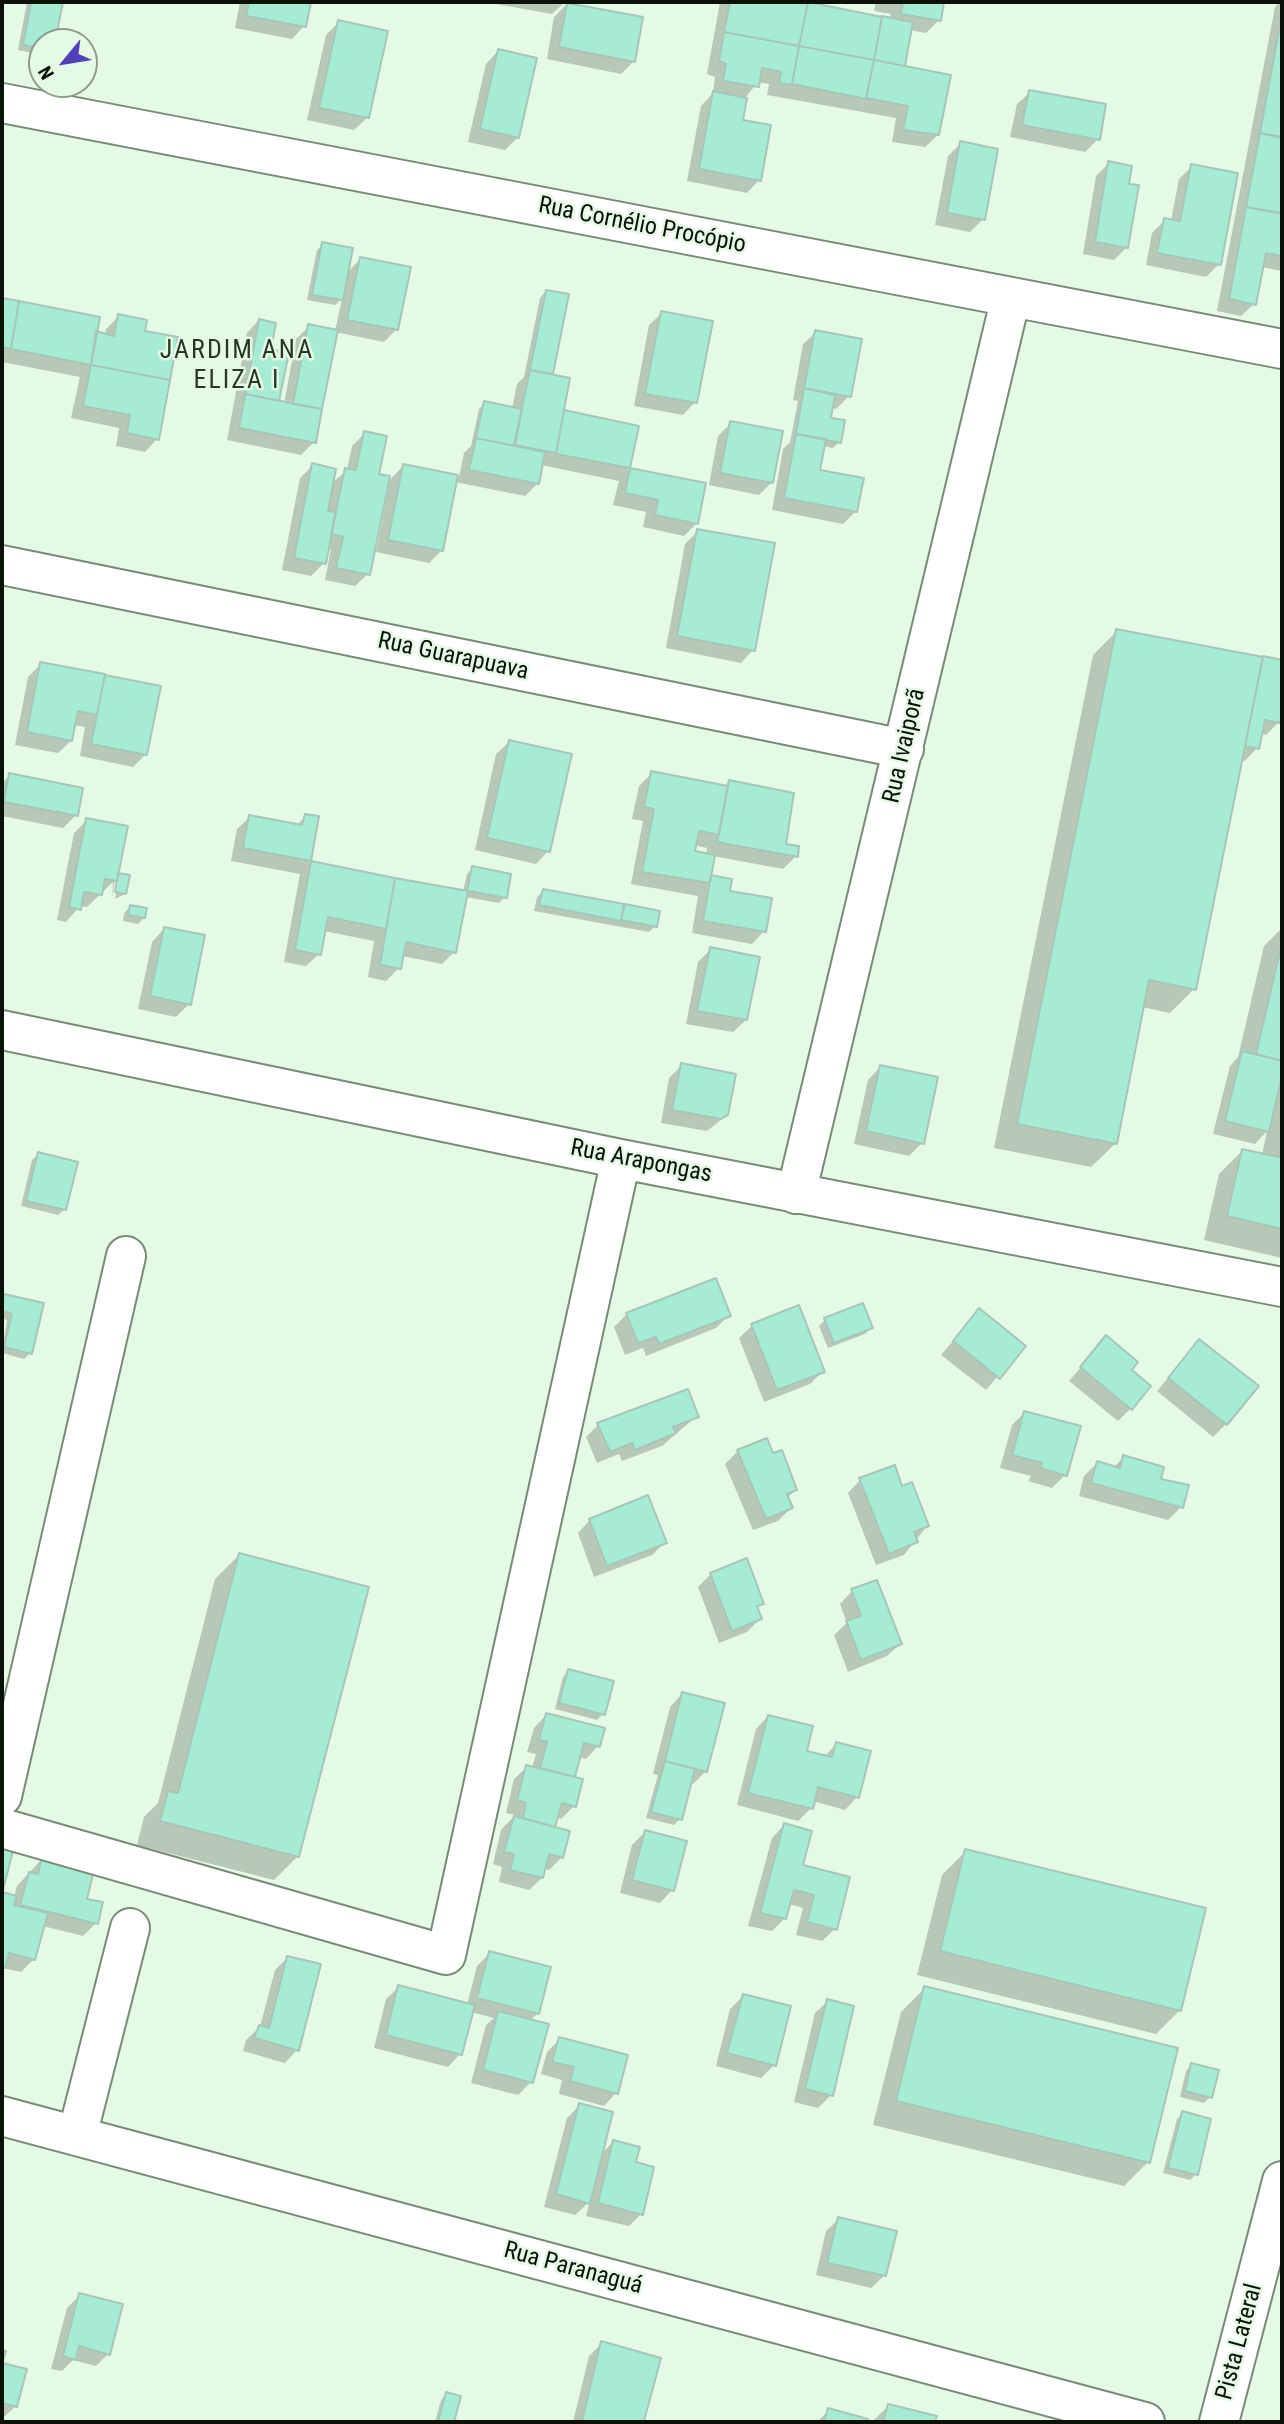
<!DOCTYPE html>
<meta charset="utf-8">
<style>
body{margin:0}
#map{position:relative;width:1284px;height:2424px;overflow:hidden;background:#e5fae4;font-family:"Roboto Condensed",sans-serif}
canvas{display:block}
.frame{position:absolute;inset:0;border:4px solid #0a1109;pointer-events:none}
.north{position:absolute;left:28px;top:28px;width:70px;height:70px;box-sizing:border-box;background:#e5fae4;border:2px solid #8d9d8c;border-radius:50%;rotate:240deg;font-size:19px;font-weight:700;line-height:28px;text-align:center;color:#0a1109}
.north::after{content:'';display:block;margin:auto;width:24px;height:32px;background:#5240b8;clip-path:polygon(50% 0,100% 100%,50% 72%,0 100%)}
</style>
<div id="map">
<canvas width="1284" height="2424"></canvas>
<div class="frame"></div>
<div class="north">N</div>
</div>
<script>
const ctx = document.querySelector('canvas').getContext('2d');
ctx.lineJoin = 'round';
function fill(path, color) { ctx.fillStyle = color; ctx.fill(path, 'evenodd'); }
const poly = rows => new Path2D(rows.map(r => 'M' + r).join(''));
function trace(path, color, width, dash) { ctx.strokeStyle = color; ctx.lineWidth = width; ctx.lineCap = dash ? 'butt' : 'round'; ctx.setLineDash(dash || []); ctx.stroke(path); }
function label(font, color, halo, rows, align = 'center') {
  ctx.font = font + ' "Roboto Condensed",sans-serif'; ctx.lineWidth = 5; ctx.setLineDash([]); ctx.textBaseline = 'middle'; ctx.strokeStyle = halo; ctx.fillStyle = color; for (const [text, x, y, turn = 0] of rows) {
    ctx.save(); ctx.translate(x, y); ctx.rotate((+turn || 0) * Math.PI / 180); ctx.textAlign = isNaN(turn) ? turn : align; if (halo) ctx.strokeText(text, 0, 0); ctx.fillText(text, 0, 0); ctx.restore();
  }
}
fill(poly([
 [27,2,61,2,53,42,42,42,42,55,18,50],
 [240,2,309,2,304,26,292,39,235,28],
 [485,2,565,2,552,14],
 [720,2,798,2,890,19,891,14,874,11,876,2,942,2,939,20,926,33,910,30,901,67,938,135,925,147,892,142,896,118,767,95,769,84,758,82,745,98,741,121,759,180,747,193,687,181,701,106,713,93,715,77,707,74],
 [1280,2,1282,2,1282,271,1261,267,1254,304,1241,316,1217,311,1275,7],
 [567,4,634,61,621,74,547,59,554,17],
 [339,22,367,118,354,130,307,120,326,35],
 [498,51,518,137,505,150,468,142,486,64],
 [1030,92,1098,139,1085,152,1010,137,1017,104],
 [961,143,983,219,970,232,935,225,948,156],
 [1109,163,1127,185,1126,248,1114,260,1083,254,1096,176],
 [1192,166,1219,264,1206,277,1146,265,1152,233,1165,220,1171,221,1179,179],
 [323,244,347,273,360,259,397,329,384,342,335,332,314,442,301,455,227,440,247,333,259,320,268,350,277,402,284,404,296,339,309,326,335,331,342,299,335,305,307,300,317,250],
 [546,291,549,375,562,412,637,427,628,470,704,485,697,523,684,536,643,527,646,512,613,505,619,481,541,465,538,483,525,496,455,482,442,550,429,563,376,552,385,506,382,505,368,574,355,586,325,580,331,549,327,548,324,563,311,576,282,570,300,478,313,465,332,483,347,470,352,446,365,433,377,475,387,483,403,466,459,477,464,453,471,446,479,409,485,403,512,409,517,384,524,377,540,298],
 [2,300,98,318,95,333,105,335,106,329,119,316,143,332,157,439,145,452,116,446,119,428,71,418,80,377,2,362],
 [662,313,695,402,683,415,634,406,649,325],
 [816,332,849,396,836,409,831,408,829,419,839,442,833,448,822,446,818,471,856,511,843,524,772,510,783,449,790,442,798,401,793,400,803,344],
 [731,423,772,482,759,495,709,485,718,436],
 [698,531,753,650,741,663,666,648,685,544],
 [1117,631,1282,662,1282,704,1279,722,1266,735,1260,734,1257,748,1245,761,1240,760,1194,989,1170,1013,1142,1007,1115,1144,1091,1167,994,1148,1093,655],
 [41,664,159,687,146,754,133,767,80,756,85,727,74,725,71,741,58,753,15,745,28,677],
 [509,742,548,851,536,864,475,850,496,754],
 [652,773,724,787,729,782,796,856,783,869,713,856,710,877,764,931,752,944,692,933,698,896,631,884,643,821,632,819,639,786],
 [694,845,707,848,706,855,693,852],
 [10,775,76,815,63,828,2,816,2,783],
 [306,816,317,818,309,863,463,892,467,874,473,868,505,897,499,903,465,897,454,952,442,964,402,956,399,968,386,981,368,977,374,941,324,931,319,954,306,966,284,962,300,874,231,861,237,829,250,817,296,826],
 [87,820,115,879,119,875,125,894,115,899,119,879,115,879,112,898,113,882,87,907,80,906,66,922,57,920,74,833],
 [543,891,658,912,655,926,649,932,534,911,537,897],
 [130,907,144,918,138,924,123,921,124,913],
 [1282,928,1282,1258,1204,1240,1219,1174,1243,1150,1262,1155,1267,1131,1255,1144,1213,1134,1230,1066,1238,1057,1264,946],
 [164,929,189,1004,176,1017,138,1009,152,942],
 [711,949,746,1020,733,1032,686,1024,698,962],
 [682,1065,727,1115,707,1131,661,1123,669,1078],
 [880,1067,922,1143,909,1156,854,1144,868,1080],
 [38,1154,65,1209,58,1215,21,1206,32,1160],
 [5,1296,30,1353,24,1359,2,1353,7,1320,2,1318,2,1299],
 [979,1311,1023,1346,986,1390,941,1355],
 [627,1314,729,1315,716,1328,646,1356,643,1348,625,1355,614,1327],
 [825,1320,871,1328,865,1334,828,1348,819,1326],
 [752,1326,823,1371,810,1384,764,1402,739,1338],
 [1106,1338,1129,1370,1130,1409,1118,1421,1069,1381],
 [1199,1341,1226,1424,1213,1437,1157,1391],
 [1024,1413,1065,1475,1052,1488,1028,1481,1031,1476,1000,1468,1012,1425],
 [697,1416,662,1446,622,1461,619,1454,597,1463,586,1437,598,1425],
 [738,1451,772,1455,795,1490,787,1498,791,1508,778,1521,753,1530,725,1464],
 [1124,1457,1158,1480,1181,1507,1168,1520,1079,1496,1084,1476,1097,1463,1113,1468],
 [860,1480,901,1488,927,1526,904,1555,876,1565,848,1493],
 [590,1520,664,1543,652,1555,594,1577,578,1533],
 [239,1555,298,1856,274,1880,137,1845,144,1817,158,1803,215,1579],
 [711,1574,762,1603,756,1609,760,1619,747,1632,719,1643,698,1587],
 [852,1591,900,1644,887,1656,848,1672,834,1635,847,1623,840,1604],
 [569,1671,603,1714,597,1720,555,1709,563,1677],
 [682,1694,706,1771,693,1784,690,1783,680,1819,674,1825,646,1818,658,1775,653,1774,670,1707],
 [546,1715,598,1746,586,1759,578,1757,573,1778,574,1806,561,1819,556,1817,553,1828,562,1857,549,1870,544,1868,542,1878,529,1890,499,1882,502,1867,493,1864,501,1830,515,1815,506,1813,514,1779,527,1767,532,1768,536,1754,527,1752,534,1728],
 [768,1716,805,1752,824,1757,836,1744,857,1797,845,1810,813,1801,811,1808,798,1821,737,1805,756,1729],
 [784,1825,801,1866,835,1929,822,1941,796,1935,803,1908,789,1904,785,1918,772,1931,748,1926,772,1838],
 [645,1832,672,1890,660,1903,620,1893,632,1845],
 [966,1851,1180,2010,1156,2034,917,1975,942,1875],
 [42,1859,85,1900,96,1923,83,1936,43,1926,34,1959,21,1972,2,1968,2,1895,14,1897,17,1886],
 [490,1953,538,2013,530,2021,531,2082,518,2095,471,2083,486,2025,494,2018,471,2012,460,2054,448,2067,374,2048,386,1999,399,1987,467,2005,477,1966],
 [287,1958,297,2050,285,2063,243,2051,246,2040,260,2027,275,1970],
 [925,1988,1148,2162,1124,2186,873,2125,901,2012],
 [743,1996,774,2065,761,2078,716,2066,730,2009],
 [828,2001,831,2095,818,2108,794,2102,815,2013],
 [560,2039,616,2093,604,2106,559,2094,562,2080,541,2074,547,2052],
 [1192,2065,1210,2097,1204,2103,1180,2097,1186,2071],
 [580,2105,600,2155,613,2142,634,2164,641,2214,629,2226,586,2216,590,2201,575,2215,544,2207,567,2118],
 [1183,2113,1196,2174,1190,2180,1163,2173,1177,2119],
 [839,2219,894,2233,884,2276,871,2288,816,2275,826,2231],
 [80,2295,108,2354,96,2366,73,2360,62,2371,51,2369,67,2308],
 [602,2343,659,2359,642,2422,573,2422,589,2356],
 [2,2365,25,2370,16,2406,3,2418],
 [447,2394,459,2397,452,2422,435,2422,441,2400],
 [888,2406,935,2417,934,2422,872,2422],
 [829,2410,866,2421,865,2422,817,2422]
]), '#0003');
const building = poly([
 [31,2,63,2,55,42,42,42,42,48,23,45,31,2],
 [249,2,311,2,306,27,246,16,249,2],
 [730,2,808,2,799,46,724,32,730,2],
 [808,2,882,17,874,60,799,46,808,2],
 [903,2,944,2,941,21,901,14,903,2],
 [567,3,643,17,635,62,559,47,567,3],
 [882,16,913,22,905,66,874,60,882,16],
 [338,20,388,31,369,118,319,108,338,20],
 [1279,30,1282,30,1282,138,1260,133,1279,30],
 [724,32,799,46,792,85,779,83,781,72,762,68,759,87,723,81,726,64,719,61,724,32],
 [799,46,874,60,866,99,792,84,799,46],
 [498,49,537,58,519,138,480,129,498,49],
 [874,60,951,75,939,135,903,130,908,106,866,98,874,60],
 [1029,90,1106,104,1100,140,1022,125,1029,90],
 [713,91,747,98,743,120,771,125,761,181,699,169,713,91],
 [1260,133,1282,137,1282,213,1246,207,1260,133],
 [960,141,998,149,985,220,947,213,960,141],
 [1108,161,1132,166,1129,184,1139,185,1128,248,1095,242,1108,161],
 [1191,164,1238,173,1221,265,1157,253,1164,218,1180,221,1191,164],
 [1246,207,1282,214,1282,256,1266,253,1256,305,1229,299,1246,207],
 [322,242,353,248,343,300,312,295,322,242],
 [360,257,411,267,398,330,347,320,360,257],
 [546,290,569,294,553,374,530,370,546,290],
 [2,298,19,301,11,349,2,347,2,298],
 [19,301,100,317,91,365,11,349,19,301],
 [661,311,713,321,697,403,645,394,661,311],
 [118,314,147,320,145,331,178,337,170,380,91,365,96,331,114,336,118,314],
 [259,319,276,323,271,349,289,353,279,401,245,394,259,319],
 [308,324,338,330,322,409,293,404,308,324],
 [815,330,862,339,851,397,804,388,815,330],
 [91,365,170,380,159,440,127,433,130,415,83,406,91,365],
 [530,370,570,378,556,453,514,445,530,370],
 [804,388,835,395,831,418,845,420,841,443,796,434,804,388],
 [245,394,322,409,316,443,239,428,245,394],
 [484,401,522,409,515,446,476,438,484,401],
 [564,410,639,426,630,468,556,454,564,410],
 [730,421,783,431,773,483,720,473,730,421],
 [364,431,387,436,379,474,390,476,370,575,336,568,343,537,331,534,345,468,356,470,364,431],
 [796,434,826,439,820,470,864,478,857,512,784,498,796,434],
 [476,438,545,452,539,484,469,470,476,438],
 [312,463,336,469,328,511,336,512,326,564,294,558,312,463],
 [403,464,458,475,443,551,388,540,403,464],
 [630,468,706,483,698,524,655,515,658,500,625,493,630,468],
 [697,529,775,543,755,651,677,636,697,529],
 [1116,629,1263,657,1196,990,1149,980,1117,1144,1017,1124,1116,629],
 [1263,656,1282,660,1282,713,1280,723,1265,720,1259,749,1245,746,1263,656],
 [40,662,105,674,97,715,78,711,72,741,27,732,40,662],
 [105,675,161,686,147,755,91,744,105,675],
 [509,740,572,754,550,852,487,838,509,740],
 [651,771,728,786,719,835,699,831,695,851,715,855,710,883,642,872,654,809,644,807,651,771],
 [9,773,83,788,78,816,4,802,9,773],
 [729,780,794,793,786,844,799,846,798,857,717,842,729,780],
 [305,814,319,816,311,861,243,848,249,815,302,825,305,814],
 [86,818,128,826,117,881,105,879,102,895,84,892,81,910,69,907,86,818],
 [311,861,395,878,386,929,328,917,321,955,295,950,311,861],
 [472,866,511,874,507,898,467,891,472,866],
 [118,873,130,875,126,894,115,892,118,873],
 [711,875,732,879,730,891,772,898,766,932,703,921,711,875],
 [395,878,468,891,456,953,406,942,401,969,380,965,395,878],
 [543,889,624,904,621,921,539,905,543,889],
 [625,904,660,911,657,927,621,920,625,904],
 [130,905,147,908,145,918,128,915,130,905],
 [164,927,205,935,191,1005,150,996,164,927],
 [1282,943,1282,1061,1256,1054,1282,943],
 [710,947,760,957,747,1020,697,1011,710,947],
 [1242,1051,1282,1061,1282,1076,1269,1132,1225,1121,1242,1051],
 [681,1063,736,1074,728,1115,721,1119,672,1110,681,1063],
 [880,1065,938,1077,924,1144,866,1131,880,1065],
 [1282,1142,1282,1229,1227,1216,1242,1149,1279,1157,1282,1142],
 [38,1152,78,1162,66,1210,26,1201,38,1152],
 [716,1278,731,1316,659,1344,656,1337,638,1343,626,1313,716,1278],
 [4,1294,44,1303,32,1354,4,1347,12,1314,2,1311,4,1294],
 [863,1303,873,1328,834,1343,824,1318,863,1303],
 [799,1305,825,1372,777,1390,751,1324,799,1305],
 [979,1308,1026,1346,1000,1379,953,1341,979,1308],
 [1106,1335,1138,1362,1132,1370,1151,1386,1132,1410,1080,1367,1106,1335],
 [1199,1339,1259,1386,1227,1425,1168,1378,1199,1339],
 [688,1389,699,1417,673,1427,676,1433,635,1450,632,1443,610,1452,597,1423,688,1389],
 [1024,1411,1081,1426,1067,1476,1040,1468,1042,1463,1012,1455,1024,1411],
 [767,1438,773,1453,782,1450,797,1490,787,1494,793,1508,766,1519,737,1450,767,1438],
 [1123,1455,1164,1467,1161,1479,1189,1485,1183,1508,1091,1483,1097,1461,1120,1468,1123,1455],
 [895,1465,902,1486,912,1482,929,1526,914,1532,918,1542,889,1554,859,1478,895,1465],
 [648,1495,667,1543,607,1566,589,1519,648,1495],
 [239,1553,369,1587,299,1857,160,1821,168,1791,178,1793,239,1553],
 [747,1558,764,1604,757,1606,762,1619,732,1631,710,1573,747,1558],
 [877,1580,902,1644,861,1660,846,1621,861,1616,851,1589,877,1580],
 [568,1669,614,1681,605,1715,559,1703,568,1669],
 [682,1692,725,1703,707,1772,665,1761,682,1692],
 [546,1713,605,1728,600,1747,584,1743,575,1777,540,1768,547,1742,539,1740,546,1713],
 [768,1715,813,1726,807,1751,832,1757,836,1742,871,1751,859,1798,818,1787,813,1809,748,1793,768,1715],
 [665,1761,695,1769,682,1820,651,1812,665,1761],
 [526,1765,583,1779,576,1807,562,1803,555,1827,523,1818,526,1803,517,1800,526,1765],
 [514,1816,570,1831,563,1858,549,1854,543,1878,510,1870,514,1854,504,1852,514,1816],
 [784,1823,812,1831,803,1865,850,1877,837,1930,807,1922,814,1895,794,1890,786,1919,760,1913,784,1823],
 [645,1830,687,1841,674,1891,632,1880,645,1830],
 [2,1836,16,1839,3,1890,2,1890,2,1836],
 [965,1849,1206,1908,1181,2011,940,1951,965,1849],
 [42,1857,94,1870,87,1899,103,1902,98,1924,20,1905,29,1872,38,1874,42,1857],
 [2,1892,17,1896,14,1905,48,1913,35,1960,9,1953,5,1968,2,1967,2,1892],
 [489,1951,551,1967,539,2014,477,1998,489,1951],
 [287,1956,321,1964,299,2051,254,2038,259,2025,269,2028,287,1956],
 [398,1985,475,2005,462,2055,386,2035,398,1985],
 [924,1986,1178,2048,1150,2163,896,2101,924,1986],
 [743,1994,791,2006,776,2066,727,2053,743,1994],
 [827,1999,854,2006,833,2096,805,2089,827,1999],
 [498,2011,549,2024,533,2083,483,2070,498,2011],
 [559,2037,628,2055,618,2094,570,2081,574,2067,552,2062,559,2037],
 [1191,2063,1219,2070,1212,2098,1185,2091,1191,2063],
 [579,2103,613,2112,590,2204,556,2194,579,2103],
 [1182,2111,1211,2119,1198,2175,1168,2168,1182,2111],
 [613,2140,640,2147,636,2162,654,2167,643,2215,598,2203,613,2140],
 [838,2217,897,2231,886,2276,827,2263,838,2217],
 [79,2293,123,2304,110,2355,79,2346,76,2360,63,2356,79,2293],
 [601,2341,661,2358,644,2421,647,2422,582,2422,601,2341],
 [2,2350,6,2351,2,2363,27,2369,17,2407,2,2403,2,2350],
 [446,2392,461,2396,454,2422,438,2422,446,2392],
 [888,2404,937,2416,935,2422,883,2422,888,2404],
 [828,2408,868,2419,867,2422,824,2422,828,2408]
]);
fill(building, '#a6ecd4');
trace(building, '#a6c6ba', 2);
const minor = poly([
 [2,103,1282,349],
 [2,565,904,749],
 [2,1030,621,1159,1282,1287],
 [796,1194,1011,297],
 [2,1796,126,1256],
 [2,1828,446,1955,621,1159],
 [2,2116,1145,2422],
 [77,2136,130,1928]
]);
const tertiary = poly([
 [1219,2422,1282,2181]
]);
trace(minor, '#788b77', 42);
trace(tertiary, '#788b77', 42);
trace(minor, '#fff', 38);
trace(tertiary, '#fff', 38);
label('24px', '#0a1109', '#e5fae4', [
 ["Rua Cornélio Procópio",642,226,11],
 ["Rua Guarapuava",453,657,12],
 ["Rua Ivaiporã",905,746,-77],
 ["Rua Arapongas",641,1162,11],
 ["Rua Paranaguá",573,2269,15],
 ["Pista Lateral",1240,2342,-75]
]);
ctx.letterSpacing = '2px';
label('26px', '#273826', '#e5fae4', [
 ["JARDIM ANA",237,351],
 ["ELIZA I",237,381]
]);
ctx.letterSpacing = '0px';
</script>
